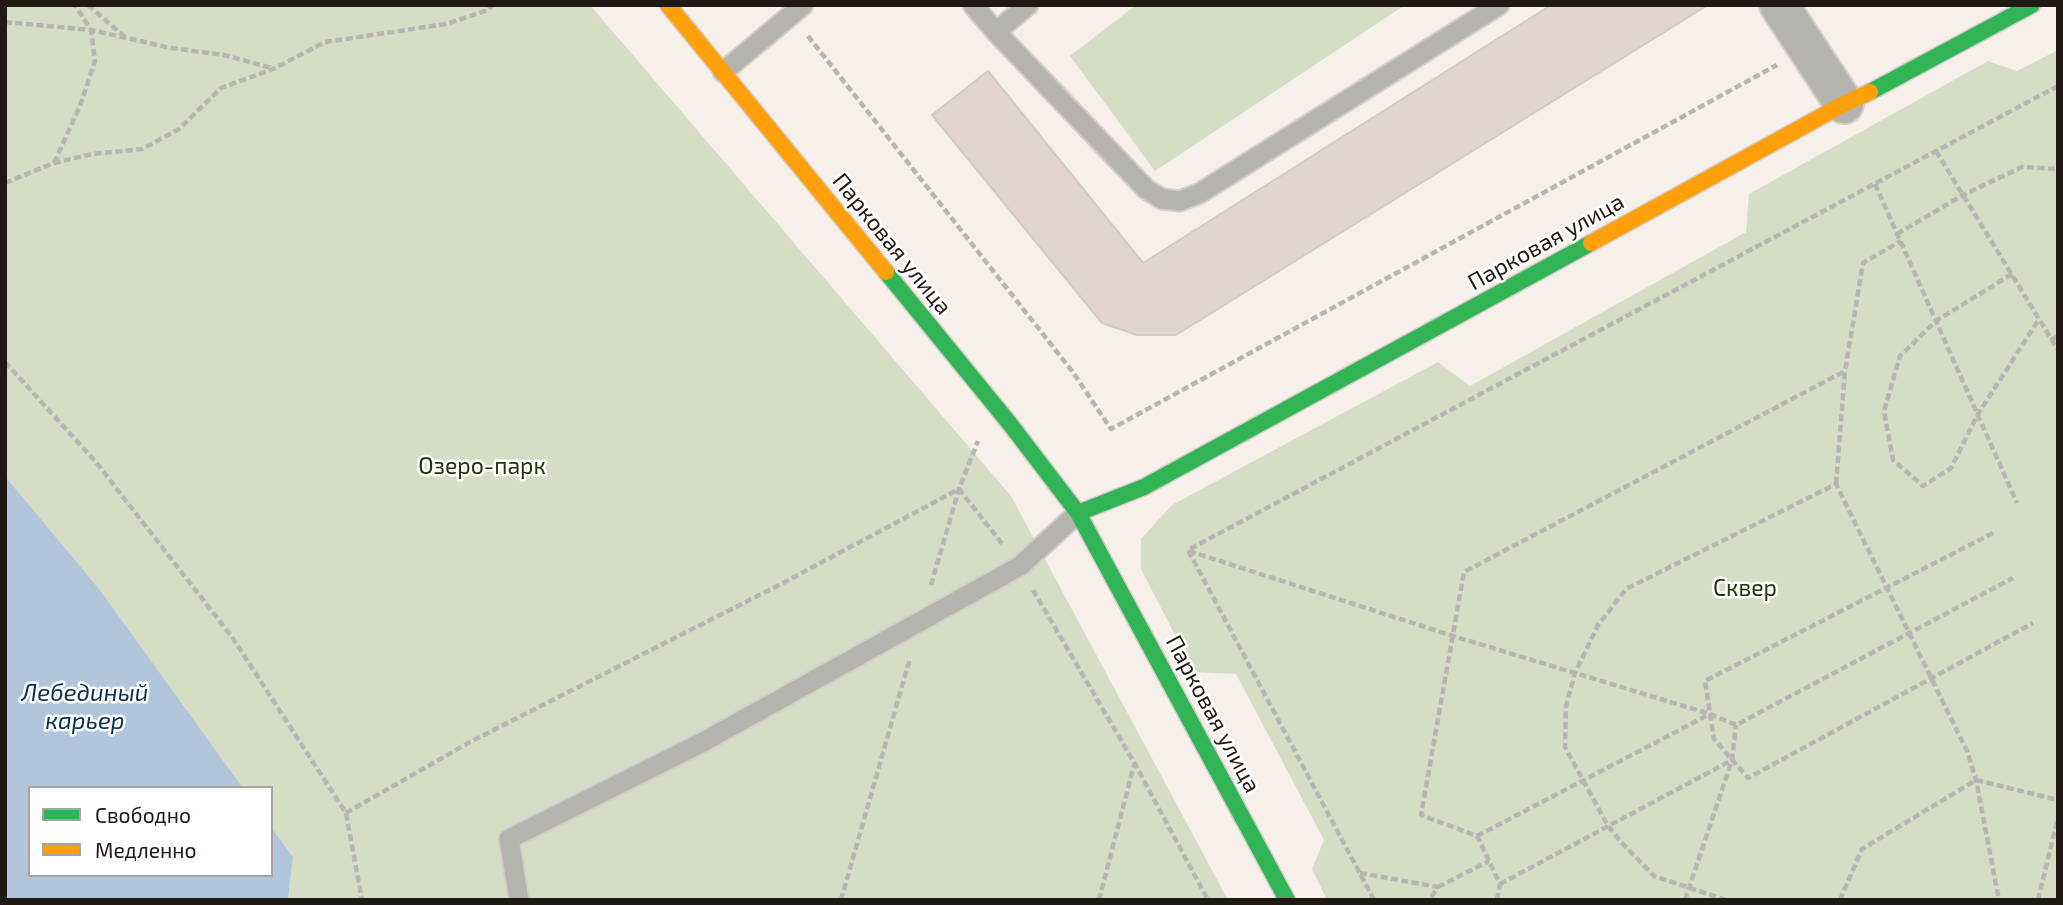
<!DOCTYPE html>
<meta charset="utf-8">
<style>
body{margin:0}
#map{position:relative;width:2063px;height:905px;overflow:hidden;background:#f7efea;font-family:"Exo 2",sans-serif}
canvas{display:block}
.frame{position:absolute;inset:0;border:7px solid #201812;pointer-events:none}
.legend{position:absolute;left:28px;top:786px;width:245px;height:91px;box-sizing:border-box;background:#fff;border:2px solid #a6a3a0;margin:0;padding:9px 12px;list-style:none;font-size:21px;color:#201812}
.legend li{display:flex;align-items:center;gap:14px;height:35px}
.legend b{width:35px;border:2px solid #a6a3a0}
</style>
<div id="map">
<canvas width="2063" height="905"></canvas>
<div class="frame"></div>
<ul class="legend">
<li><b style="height:9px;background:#30b455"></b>Свободно</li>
<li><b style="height:9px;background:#ff9f0a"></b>Медленно</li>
</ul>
</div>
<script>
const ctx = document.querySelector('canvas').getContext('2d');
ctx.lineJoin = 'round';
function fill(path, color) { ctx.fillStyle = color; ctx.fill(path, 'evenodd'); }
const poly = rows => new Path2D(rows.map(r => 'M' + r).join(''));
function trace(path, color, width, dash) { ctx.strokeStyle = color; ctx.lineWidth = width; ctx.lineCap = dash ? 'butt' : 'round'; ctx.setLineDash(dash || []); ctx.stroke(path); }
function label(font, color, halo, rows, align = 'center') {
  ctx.font = font + ' "Exo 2",sans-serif'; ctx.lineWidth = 5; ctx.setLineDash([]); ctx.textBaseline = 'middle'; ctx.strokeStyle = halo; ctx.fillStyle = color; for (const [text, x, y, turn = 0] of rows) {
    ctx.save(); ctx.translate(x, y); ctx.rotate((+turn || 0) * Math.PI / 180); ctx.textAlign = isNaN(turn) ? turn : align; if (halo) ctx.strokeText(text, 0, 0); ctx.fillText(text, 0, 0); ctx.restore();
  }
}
fill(poly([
 [5,5,590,5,1011,496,1228,900,288,900,293,857,271,827,271,788,243,788,100,590,5,476],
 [1136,5,1405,5,1155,171,1070,56],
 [2058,50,2058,900,1327,900,1312,869,1324,840,1236,674,1194,672,1141,569,1141,539,1172,505,1438,362,1470,386,1746,232,1749,194,1988,61,2017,71]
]), '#d5ddc5');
fill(poly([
 [5,476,100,590,243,788,30,788,30,875,271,875,271,827,293,857,288,900,5,900]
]), '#b1c6db');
const building = poly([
 [1551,5,1708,5,1176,335,1137,335,1102,323,932,115,988,71,1143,263,1551,5]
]);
fill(building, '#e1d5cd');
trace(building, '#d2cbc5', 2);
const lane = poly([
 [973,5,996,32],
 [1028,5,996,32,1146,189,1162,199,1180,201,1200,193,1499,5],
 [723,72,803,5],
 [519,900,509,839,703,742,1020,566,1078,513]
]);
const street = poly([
 [1779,5,1844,104]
]);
const fast = poly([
 [1870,92,2032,5],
 [886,272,1010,424,1078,513,1287,900],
 [1078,513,1144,487,1591,243]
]);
const slow = poly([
 [668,5,886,272],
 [1591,243,1844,104,1870,92]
]);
trace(lane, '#d4cdc8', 23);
trace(street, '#d4cdc8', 42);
trace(fast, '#d4cdc8', 19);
trace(slow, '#d4cdc8', 19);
trace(poly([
 [88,5,125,37],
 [5,22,91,30,171,48,224,55,272,68],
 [808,36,1072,371,1111,429,1777,65],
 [1936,151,2058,350],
 [54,163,80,106,95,61,91,30,75,5],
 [5,183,54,163,92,154,142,149,179,129,221,88,273,69,325,42,446,24,488,10,492,5],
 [1875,184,2017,503],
 [1897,234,1963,195,2022,167,2058,169],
 [2012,274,1936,321,1900,356,1884,411,1893,460,1923,486,1951,468,1978,414,2039,319],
 [2051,340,2058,336],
 [5,362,95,461,232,637,346,813,362,900],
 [1836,484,1845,371,1863,263,1901,241],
 [1993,533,1705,681,1714,739,1748,778,2033,623],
 [1189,551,1453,636,1710,714,1736,725,2013,578],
 [931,585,959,489,978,441],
 [1033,590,1135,764,1208,900],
 [346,813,470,742,781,584,959,489,1003,545],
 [1477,836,1710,714],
 [1360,873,1438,887,1429,900],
 [1500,884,1732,760],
 [1438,887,1489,861],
 [841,900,910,658],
 [1099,900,1134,765],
 [1374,900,1188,550,2058,86],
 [1497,900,1500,884,1477,836,1421,815,1464,572,1845,371],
 [1685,900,1732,760,1736,725],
 [1726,900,1654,876,1620,841,1608,826,1565,747,1566,706,1575,673,1598,625,1626,589,1836,484,1967,751,1976,780,1999,900],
 [1840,900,1862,849,1976,780,2058,800],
 [2038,900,2058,817]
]), '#b8b4b1', 4.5, [7, 3.5]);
trace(lane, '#b5b3ae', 19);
trace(street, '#b5b3ae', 38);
trace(fast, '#30b455', 16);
trace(slow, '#ff9f0a', 16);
label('23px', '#201812', '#fff', [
 ["Парковая улица",1546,242,-29],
 ["Парковая улица",892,244,51],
 ["Парковая улица",1213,714,62]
]);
label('23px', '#233508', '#fff', [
 ["Озеро-парк",482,466],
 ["Сквер",1745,588]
]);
label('italic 24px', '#0a3151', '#fff', [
 ["Лебединый",85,693],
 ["карьер",85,721]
]);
</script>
